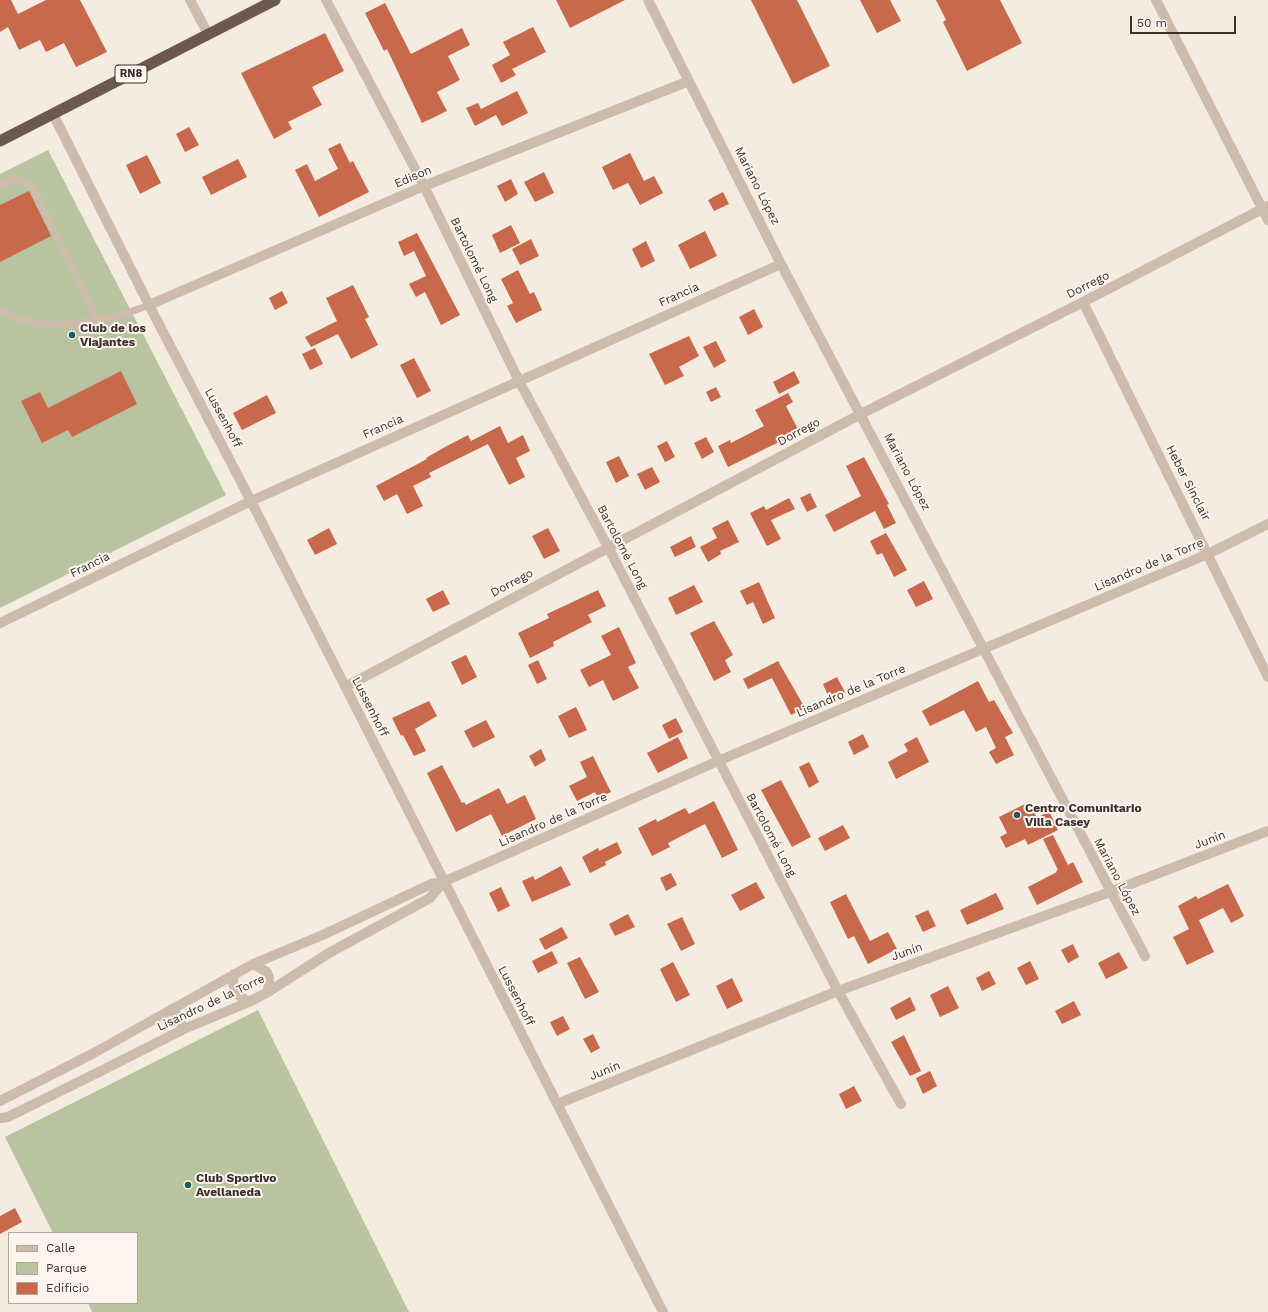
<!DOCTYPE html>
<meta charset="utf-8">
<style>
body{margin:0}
#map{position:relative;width:1268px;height:1312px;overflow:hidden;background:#f4ebe1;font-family:"Work Sans",sans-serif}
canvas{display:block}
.legend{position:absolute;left:8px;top:1232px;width:130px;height:72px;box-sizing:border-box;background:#fbf5ee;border:1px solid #aea6a0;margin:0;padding:5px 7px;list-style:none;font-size:12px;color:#3b302b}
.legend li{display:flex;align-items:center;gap:8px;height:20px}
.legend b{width:20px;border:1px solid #aea6a0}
.scale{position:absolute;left:1130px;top:16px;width:106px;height:18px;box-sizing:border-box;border:2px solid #3b302b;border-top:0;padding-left:5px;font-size:12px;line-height:14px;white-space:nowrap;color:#3b302b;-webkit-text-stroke:3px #fbf5ee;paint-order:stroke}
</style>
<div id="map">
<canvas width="1268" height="1312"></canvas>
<ul class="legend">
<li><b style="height:5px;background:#cdbbac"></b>Calle</li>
<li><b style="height:11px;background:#b8c4a0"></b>Parque</li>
<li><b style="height:11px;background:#c8694b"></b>Edificio</li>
</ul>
<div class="scale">50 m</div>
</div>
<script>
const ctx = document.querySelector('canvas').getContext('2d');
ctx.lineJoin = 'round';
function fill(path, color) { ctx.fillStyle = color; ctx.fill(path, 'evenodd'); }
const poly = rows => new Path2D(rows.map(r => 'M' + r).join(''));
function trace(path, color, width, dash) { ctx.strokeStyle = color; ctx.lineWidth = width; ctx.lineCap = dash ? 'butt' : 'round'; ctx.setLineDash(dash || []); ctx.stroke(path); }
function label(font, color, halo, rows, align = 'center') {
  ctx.font = font + ' "Work Sans",sans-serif'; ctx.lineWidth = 4; ctx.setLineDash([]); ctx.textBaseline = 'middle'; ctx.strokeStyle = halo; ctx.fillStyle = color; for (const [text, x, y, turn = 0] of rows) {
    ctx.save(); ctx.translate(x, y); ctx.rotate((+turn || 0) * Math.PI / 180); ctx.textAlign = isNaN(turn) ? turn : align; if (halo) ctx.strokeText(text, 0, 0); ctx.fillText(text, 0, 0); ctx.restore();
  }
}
fill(poly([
 [48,150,226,495,0,608,0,174],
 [258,1010,409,1312,92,1312,88,1303,137,1303,137,1233,53,1233,5,1137]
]), '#b8c4a0');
fill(poly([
 [0,0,11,0,18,14,46,0,80,0,107,52,76,67,64,43,46,52,40,40,19,50,8,27,0,32],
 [556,0,625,0,570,28],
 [751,0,797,0,830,66,793,84],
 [860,0,890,0,901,21,877,33],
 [936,0,1000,0,1022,43,967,71,943,22,946,20],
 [385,3,411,54,462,28,470,45,448,56,460,80,437,92,447,111,422,123,387,49,384,51,365,13],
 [533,27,546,52,512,69,516,75,501,83,492,65,510,55,503,42],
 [325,33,344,71,312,87,322,105,288,122,292,129,274,139,241,73],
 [517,91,528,113,502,126,496,115,475,126,466,108,478,103,481,109],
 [189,127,199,145,185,152,176,134],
 [340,143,350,163,353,161,369,192,319,217,295,170,307,164,315,181,338,169,328,149],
 [630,153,644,181,654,176,663,193,640,205,628,183,613,190,602,167],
 [147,155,161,183,140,194,126,165],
 [238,159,247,177,211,195,202,177],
 [544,172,554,193,535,202,524,182],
 [511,179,518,194,505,202,497,186],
 [29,191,51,236,0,262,0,205],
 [723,192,729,204,714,211,708,200],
 [511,225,520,243,500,253,492,235],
 [705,231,717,256,690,269,678,245],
 [417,233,460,315,441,325,425,292,416,297,409,284,426,276,414,251,404,256,398,242],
 [531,239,539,256,520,265,512,249],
 [646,241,655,261,641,268,632,249],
 [518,270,530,294,534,292,542,310,516,323,507,306,513,303,501,279],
 [353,285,369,317,365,319,378,345,351,359,338,334,311,347,305,337,337,321,326,298],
 [282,291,288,303,275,310,269,298],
 [754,309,763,327,748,335,739,317],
 [689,336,699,356,679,367,684,376,665,385,649,354],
 [716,341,726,361,714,368,703,347],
 [315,348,323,364,310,370,302,354],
 [414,358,431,391,417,398,400,365],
 [121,371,137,404,72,437,68,430,42,443,21,401,40,392,48,408],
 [794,371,800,383,779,394,773,382],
 [716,387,721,397,711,402,706,392],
 [788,393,793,402,786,406,801,435,780,445,779,442,728,467,718,446,730,440,731,443,764,426,755,410],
 [267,395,276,413,242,430,233,413],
 [500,426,508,443,523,435,530,451,516,458,525,477,509,485,488,444,429,473,431,477,413,486,423,506,407,514,397,494,384,501,376,486,427,459,426,458,445,447,468,435,471,441],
 [706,437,714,452,702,459,694,443],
 [667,441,675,457,665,462,657,446],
 [619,456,629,476,616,483,606,462],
 [864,457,889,504,887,505,896,523,884,529,875,511,834,532,825,515,861,496,846,466],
 [652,467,660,482,645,490,637,474],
 [810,493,817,507,807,512,800,498],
 [789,498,795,509,771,520,781,539,767,546,750,513,764,506,766,510],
 [728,520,739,542,720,551,721,554,708,562,700,547,717,538,712,528],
 [329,528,337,544,315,555,307,540],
 [548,528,560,551,544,559,532,536],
 [886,533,907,570,894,577,882,553,877,555,870,541],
 [691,536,696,547,675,557,670,547],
 [924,581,933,599,916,607,907,590],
 [759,582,775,618,763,624,753,602,747,605,740,591],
 [694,585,703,602,676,615,668,598],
 [443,590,450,604,433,612,426,599],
 [598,590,606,606,588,615,592,622,553,642,554,646,530,658,518,633,549,618,547,614],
 [714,621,733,655,725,660,731,672,714,681,690,633],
 [619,627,636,663,628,667,639,688,613,701,603,680,589,687,580,670,611,655,601,636],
 [466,655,477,677,462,685,451,662],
 [538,660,547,679,537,684,528,665],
 [778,661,805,708,791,715,772,678,748,689,743,679],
 [837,677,845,692,830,700,823,684],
 [978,681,989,702,994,700,1013,733,1005,737,1014,755,996,764,989,752,996,748,986,727,976,732,964,710,930,726,922,711],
 [429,701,437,716,415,729,426,751,414,756,403,735,401,736,392,718],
 [576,707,587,730,569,738,558,716],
 [676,718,683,732,669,739,662,725],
 [486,720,495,737,473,748,464,731],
 [863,734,869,747,854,755,848,742],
 [678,737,688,758,658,773,647,753],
 [917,737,929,762,896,779,888,762,908,751,904,744],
 [541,749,546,760,535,767,529,756],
 [593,756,611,792,598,798,595,792,577,801,569,786,587,777,580,762],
 [809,762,819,782,809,788,799,767],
 [442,765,462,803,464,802,466,805,499,788,507,804,525,795,536,819,502,836,491,814,456,832,427,773],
 [781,780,811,837,792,847,761,790],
 [714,801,738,850,722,858,705,824,668,843,670,847,652,856,638,828,656,819,657,822,685,808,689,814],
 [1029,802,1037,818,1049,811,1058,830,1028,845,1025,839,1006,848,1000,837,1007,833,999,817],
 [843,825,850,838,825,851,818,838],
 [1053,835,1068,865,1073,862,1083,882,1037,905,1028,887,1057,872,1056,871,1058,870,1043,839],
 [617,842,622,853,605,862,606,865,590,873,582,857,598,848,599,851],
 [561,866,571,885,532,902,522,881,533,876,535,880],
 [671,873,677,885,666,891,660,878],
 [756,882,765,898,740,911,731,895],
 [1228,884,1244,916,1231,923,1223,908,1199,920,1214,952,1187,965,1173,937,1189,929,1178,906,1196,896,1198,899],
 [501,887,510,906,498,912,489,893],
 [996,893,1004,909,967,925,960,910],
 [846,894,870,941,888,932,897,949,868,964,854,936,848,939,830,902],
 [928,910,936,926,923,932,915,916],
 [628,914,635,927,615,936,609,924],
 [682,917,695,944,681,951,667,924],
 [562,927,568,938,545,950,539,939],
 [1073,944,1079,957,1068,963,1061,950],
 [552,951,558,963,538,973,532,961],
 [1119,952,1128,968,1106,979,1098,963],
 [580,957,599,992,585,999,567,963],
 [1030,961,1039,979,1026,985,1017,968],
 [673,962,690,995,676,1002,660,969],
 [989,971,996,984,982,991,976,978],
 [732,978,743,1001,727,1009,716,986],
 [948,986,959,1008,940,1017,930,995],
 [910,997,916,1010,896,1020,890,1008],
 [1074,1001,1081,1015,1062,1024,1055,1011],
 [563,1016,570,1029,557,1036,550,1022],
 [593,1034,600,1048,591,1053,583,1039],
 [904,1035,921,1071,910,1076,891,1042],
 [930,1071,937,1086,923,1094,916,1078],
 [854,1086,862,1101,846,1109,839,1094],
 [15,1208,22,1222,0,1234,0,1216]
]), '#c8694b');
trace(poly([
 [0,186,16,178,25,181,33,188,98,320],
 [0,311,36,324,64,325,117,317,149,305]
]), '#cdbbac', 7);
trace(poly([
 [190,0,208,34],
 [326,0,424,186,519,381,608,547,838,991,901,1104],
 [648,0,781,264,1145,956],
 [1156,0,1268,220],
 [53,114,149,305,251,501,663,1312],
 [1083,302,1268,677],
 [149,305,424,186,689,81],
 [0,623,251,501,781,264],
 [345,687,861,414,1083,302,1268,206],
 [253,964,267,972,269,978,268,992],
 [234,974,233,983,235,990,238,995,249,1002],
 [174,1010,184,1029],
 [0,1101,92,1054,253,964,325,934,431,884,443,882,718,761,1208,554,1268,524],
 [557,1104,838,991,1110,892,1268,831],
 [0,1118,8,1117,101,1071,184,1029,249,1002,268,992,329,953,430,898,443,882]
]), '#cdbbac', 10);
trace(poly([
 [0,141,275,0]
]), '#6c584f', 11);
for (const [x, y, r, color] of [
 [72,335,4,"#1f5a5e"],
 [1017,815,4,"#1f5a5e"],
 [188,1185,4,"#1f5a5e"]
]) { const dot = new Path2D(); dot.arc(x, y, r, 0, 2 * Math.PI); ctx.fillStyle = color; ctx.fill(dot); trace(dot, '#fbf5ee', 1.5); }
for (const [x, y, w] of [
 [131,74,32]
]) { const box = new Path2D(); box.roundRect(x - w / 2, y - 9, w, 18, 3); ctx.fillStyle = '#fbf5ee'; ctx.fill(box); trace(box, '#3b302b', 1); }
label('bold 11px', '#3b302b', null, [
 ["RN8",131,74]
]);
label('12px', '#3b302b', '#fbf5ee', [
 ["Edison",413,177,-23],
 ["Mariano López",757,186,63],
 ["Bartolomé Long",474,260,64],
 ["Dorrego",1088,285,-27],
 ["Francia",679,295,-24],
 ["Lussenhoff",223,418,62],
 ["Francia",383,427,-24],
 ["Dorrego",799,432,-28],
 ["Mariano López",907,472,62],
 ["Heber Sinclair",1188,483,63],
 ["Bartolomé Long",622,547,62],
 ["Francia",90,565,-26],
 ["Lisandro de la Torre",1149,565,-23],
 ["Dorrego",512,583,-28],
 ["Lisandro de la Torre",851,691,-23],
 ["Lussenhoff",370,707,63],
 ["Lisandro de la Torre",553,820,-24],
 ["Bartolomé Long",771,835,62],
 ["Junín",1210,840,-21],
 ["Mariano López",1117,877,62],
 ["Junín",907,952,-20],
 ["Lussenhoff",516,996,63],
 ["Lisandro de la Torre",211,1003,-25],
 ["Junín",605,1071,-22]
]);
label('bold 12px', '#3b302b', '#fbf5ee', [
 ["Club de los",80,328],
 ["Viajantes",80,342],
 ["Centro Comunitario",1025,808],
 ["Villa Casey",1025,822],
 ["Club Sportivo",196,1178],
 ["Avellaneda",196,1192]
], 'left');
</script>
